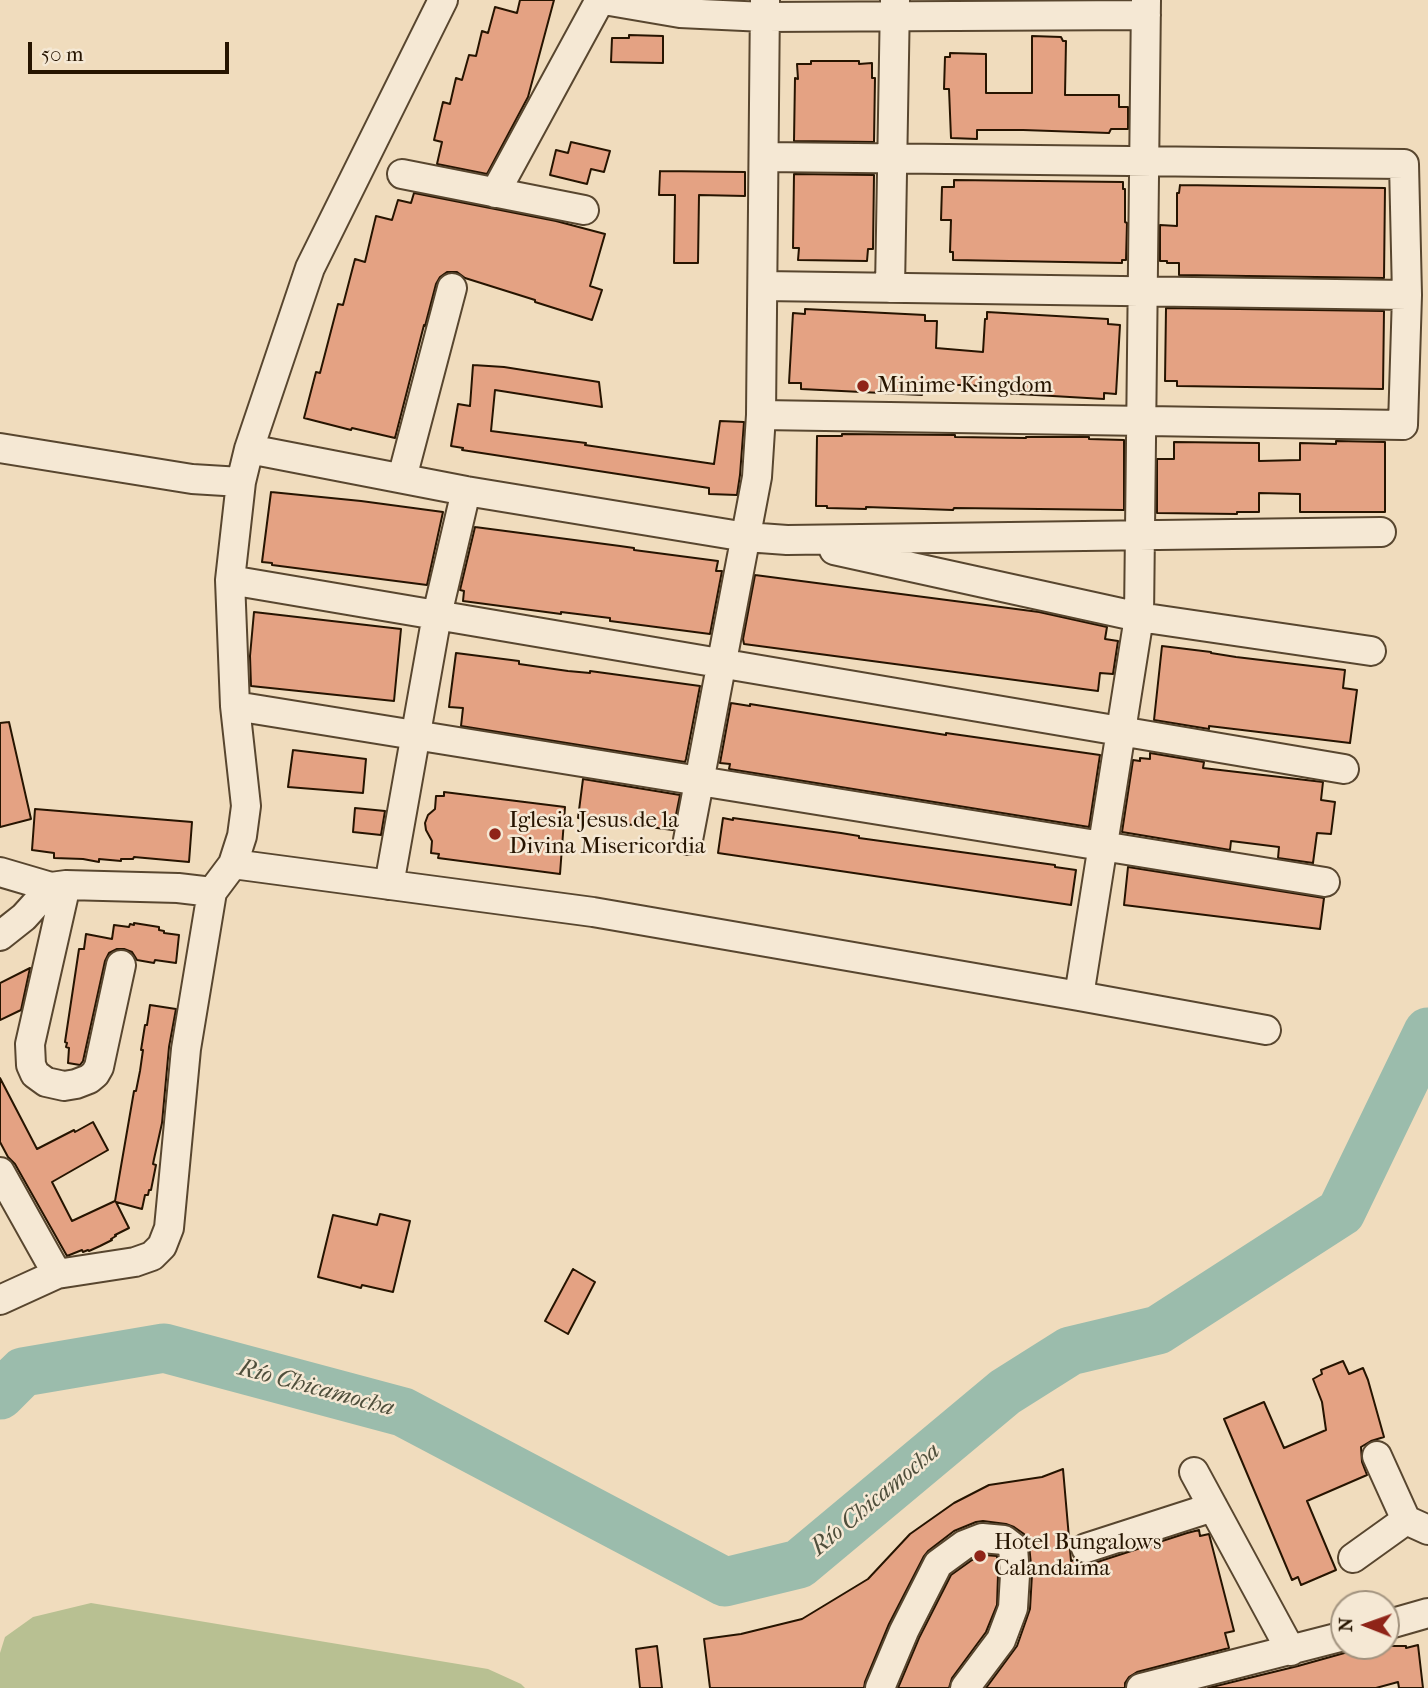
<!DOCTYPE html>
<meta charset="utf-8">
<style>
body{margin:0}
#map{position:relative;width:1428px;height:1688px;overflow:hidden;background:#f0dcbd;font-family:"IM FELL French Canon",serif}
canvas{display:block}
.north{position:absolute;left:1330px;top:1590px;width:70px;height:70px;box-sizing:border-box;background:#f5e8d4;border:2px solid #a2937f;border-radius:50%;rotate:271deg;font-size:19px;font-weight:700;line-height:28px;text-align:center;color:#261400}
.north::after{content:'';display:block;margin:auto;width:24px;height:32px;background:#8f2418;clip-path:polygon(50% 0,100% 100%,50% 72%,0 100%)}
.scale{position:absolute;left:28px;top:42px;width:201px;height:32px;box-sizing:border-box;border:4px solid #261400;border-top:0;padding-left:9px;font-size:21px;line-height:24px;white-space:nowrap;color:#261400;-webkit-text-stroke:5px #f5e8d4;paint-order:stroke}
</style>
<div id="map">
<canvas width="1428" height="1688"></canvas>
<div class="north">N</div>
<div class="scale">50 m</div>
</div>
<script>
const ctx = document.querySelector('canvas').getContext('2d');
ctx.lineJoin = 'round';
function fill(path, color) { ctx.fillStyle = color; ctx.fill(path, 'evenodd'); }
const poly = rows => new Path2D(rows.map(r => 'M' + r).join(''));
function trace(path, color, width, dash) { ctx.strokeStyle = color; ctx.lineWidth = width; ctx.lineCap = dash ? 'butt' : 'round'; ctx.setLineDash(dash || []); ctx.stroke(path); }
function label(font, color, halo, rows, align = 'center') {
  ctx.font = font + ' "IM FELL French Canon",serif'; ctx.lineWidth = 5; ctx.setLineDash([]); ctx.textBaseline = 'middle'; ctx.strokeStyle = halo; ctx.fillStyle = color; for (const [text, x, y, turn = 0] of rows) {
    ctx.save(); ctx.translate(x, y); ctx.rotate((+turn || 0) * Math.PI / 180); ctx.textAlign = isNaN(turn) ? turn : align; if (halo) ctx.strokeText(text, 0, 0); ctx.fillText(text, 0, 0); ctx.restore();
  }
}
fill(poly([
 [91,1603,488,1669,521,1684,525,1688,0,1688,0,1653,5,1637,33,1617]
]), '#b8c092');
trace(poly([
 [0,1395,23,1372,164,1348,403,1412,725,1582,799,1564,1005,1392,1070,1351,1158,1330,1341,1212,1428,1032]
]), '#9bbcac', 49);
const building = poly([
 [520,0,554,0,528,97,487,174,437,164,442,142,434,140,443,102,450,104,456,78,462,80,469,55,476,56,482,31,488,33,495,7,517,13,520,0],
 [629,35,663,36,663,63,611,62,612,38,629,38,629,35],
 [1032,36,1061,37,1063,41,1066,41,1065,95,1119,95,1119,107,1128,107,1128,129,1111,129,1109,133,1023,130,977,130,977,139,951,138,949,89,944,89,945,57,950,57,950,53,986,54,986,93,1032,93,1032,36],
 [811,61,859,61,859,64,872,63,872,78,875,78,874,142,794,141,795,78,798,79,797,64,811,64,811,61],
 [571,142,610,151,604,172,591,169,587,184,550,175,556,150,568,153,571,142],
 [660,171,745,172,745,196,699,195,698,263,674,263,675,195,659,195,660,171],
 [794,174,874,175,873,249,868,249,867,261,798,260,799,248,793,248,794,174],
 [954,180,1123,182,1123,189,1125,189,1125,222,1127,223,1126,260,1122,260,1122,263,953,260,953,252,950,252,951,220,941,220,942,187,954,187,954,180],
 [1180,185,1385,188,1384,278,1179,275,1179,263,1167,263,1167,261,1160,261,1160,225,1177,226,1177,193,1179,193,1180,185],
 [414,193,556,221,605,234,590,286,602,290,592,320,535,302,535,300,465,278,457,272,447,272,440,277,436,284,425,326,424,325,395,438,352,428,351,430,304,418,316,372,320,373,338,304,343,305,355,259,365,262,376,216,392,220,398,200,411,203,414,193],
 [1166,308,1384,311,1383,389,1177,386,1177,381,1165,381,1166,308],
 [805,309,925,315,925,321,937,321,936,348,983,352,985,319,987,319,987,312,1108,319,1108,324,1120,325,1116,394,1104,393,1104,399,984,392,984,386,934,384,934,390,922,390,922,395,801,389,801,383,789,383,793,313,805,314,805,309],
 [473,365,504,367,599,382,602,407,495,390,491,431,586,443,585,445,714,464,720,421,744,422,740,475,737,495,709,494,709,488,462,450,463,448,451,446,458,404,470,406,473,365],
 [842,434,955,435,955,437,1026,438,1026,437,1089,437,1089,439,1124,440,1124,510,954,508,953,510,866,507,866,509,827,508,827,506,816,506,817,436,842,436,842,434],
 [1336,441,1385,442,1385,512,1300,512,1300,494,1259,493,1259,512,1237,512,1237,514,1157,513,1157,459,1174,459,1174,442,1259,443,1259,461,1300,460,1300,443,1336,444,1336,441],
 [271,492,361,501,443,512,427,585,272,565,272,563,262,562,271,492],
 [475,527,620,546,634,548,634,550,718,561,716,571,722,571,710,634,610,621,610,618,561,612,561,614,463,601,464,591,460,590,475,527],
 [755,575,1039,612,1107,627,1105,639,1118,641,1113,674,1100,673,1098,691,744,644,743,639,755,575],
 [254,612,401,629,394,701,251,686,250,656,254,612],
 [1162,646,1211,652,1211,653,1236,657,1345,670,1343,688,1357,690,1350,743,1209,726,1209,729,1154,720,1162,646],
 [456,653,519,661,519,664,568,671,590,673,590,671,700,686,686,759,685,762,461,726,463,708,449,707,456,653],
 [731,703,750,706,750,704,946,735,946,733,1100,755,1089,827,729,769,730,764,720,763,731,703],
 [9,722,31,819,0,827,0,723,9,722],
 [293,750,366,759,363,793,288,787,293,750],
 [1150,753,1204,762,1203,768,1323,782,1321,800,1335,802,1331,834,1317,833,1313,863,1278,858,1279,847,1231,841,1230,850,1122,832,1133,760,1140,761,1140,758,1150,759,1150,753],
 [583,779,680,795,673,830,578,818,583,779],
 [444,792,565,807,560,874,438,858,439,854,431,853,432,841,426,830,425,823,428,815,435,809,436,796,444,796,444,792],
 [355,808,385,811,381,835,353,832,355,808],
 [35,809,192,822,189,862,134,857,133,859,121,859,121,861,99,859,99,862,83,859,54,858,54,853,32,850,35,809],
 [723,818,733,820,733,818,841,833,859,836,859,838,1055,865,1055,867,1076,870,1071,905,718,853,723,818],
 [1128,867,1324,898,1320,929,1124,905,1128,867],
 [134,923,159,927,159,930,164,931,164,933,179,935,176,963,155,960,154,963,137,960,132,952,124,949,117,949,109,953,105,961,83,1061,80,1065,68,1063,69,1048,66,1047,67,1043,65,1042,79,949,84,949,86,934,112,939,114,925,129,927,130,924,134,925,134,923],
 [30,968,21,1010,0,1020,0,983,30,968],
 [150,1005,176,1009,169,1047,162,1123,154,1159,153,1164,156,1165,151,1190,149,1190,148,1195,145,1195,142,1209,116,1202,129,1228,115,1235,116,1236,111,1239,112,1240,100,1246,89,1251,88,1250,83,1252,82,1250,67,1256,15,1164,8,1157,0,1142,0,1078,37,1149,74,1130,75,1132,93,1122,108,1150,52,1182,72,1221,115,1201,134,1091,136,1091,140,1071,143,1050,141,1050,145,1025,147,1025,150,1005],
 [380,1214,410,1221,393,1292,362,1285,361,1288,318,1277,333,1215,377,1225,380,1214],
 [573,1269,595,1282,568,1334,545,1321,573,1269],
 [1343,1361,1349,1374,1363,1368,1368,1380,1384,1437,1371,1441,1361,1447,1362,1462,1367,1475,1307,1501,1336,1570,1301,1585,1298,1577,1292,1580,1224,1419,1264,1402,1284,1448,1326,1430,1322,1402,1313,1379,1322,1374,1321,1370,1343,1361],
 [1063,1469,1071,1561,1075,1560,1083,1564,1091,1564,1187,1533,1199,1530,1200,1536,1209,1534,1234,1631,1225,1633,1229,1648,1137,1672,1129,1677,1125,1683,1125,1688,986,1688,1017,1646,1030,1609,1032,1574,1029,1545,1024,1534,1014,1527,1006,1524,983,1521,976,1522,954,1531,928,1551,924,1556,889,1624,865,1682,864,1688,710,1688,704,1639,741,1634,802,1619,868,1579,910,1534,954,1503,989,1485,1042,1477,1063,1469],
 [984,1555,997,1556,998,1575,997,1605,986,1632,952,1678,949,1688,898,1688,919,1638,951,1575,972,1560,984,1555],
 [1418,1645,1423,1688,1399,1688,1398,1682,1376,1688,1208,1688,1298,1666,1348,1652,1362,1646,1406,1646,1406,1648,1418,1645],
 [657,1646,662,1688,640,1688,636,1649,657,1646]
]);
fill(building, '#e4a283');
trace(building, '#261400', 2);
const minor = poly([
 [604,0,680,13,765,17,1146,15],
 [402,174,584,210],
 [495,193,600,0],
 [763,286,1407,295],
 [890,288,895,0],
 [761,415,1403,425,1407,295,1404,164,764,157],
 [0,448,192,479,241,482],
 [249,449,466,491,746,537,787,540,1381,532],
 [402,478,452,288],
 [834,550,1139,617,1371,651],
 [230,580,1344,769],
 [235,706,1325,882],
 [688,840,757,477,761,415,765,0],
 [233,864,593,912,1079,996,1266,1030],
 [0,872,51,887,66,885,178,888,212,892,233,864,242,836,246,806,235,706,230,580,241,482,249,449,310,268,443,0],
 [66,885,30,1044,31,1065,35,1074,46,1082,64,1086,76,1084,89,1079,95,1074,99,1067,102,1053,121,965],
 [389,885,437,615,466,491],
 [0,936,24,917,51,887],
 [1079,996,1139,617,1146,0],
 [0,1172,57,1274],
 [0,1300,57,1274,135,1262,152,1256,162,1246,169,1228,186,1049,212,892],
 [1377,1456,1406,1520,1428,1530],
 [1194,1472,1291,1651],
 [1086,1548,1213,1507],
 [1353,1558,1406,1520],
 [1386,1625,1428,1613],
 [880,1688,904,1631,938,1564,964,1545,982,1538,1004,1540,1013,1547,1015,1575,1013,1608,1001,1640,965,1688],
 [1141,1688,1344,1636]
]);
trace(minor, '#58462f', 32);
trace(minor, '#f5e8d4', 28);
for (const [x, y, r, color] of [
 [863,386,7,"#8f2418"],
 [495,834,7,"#8f2418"],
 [980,1556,7,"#8f2418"]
]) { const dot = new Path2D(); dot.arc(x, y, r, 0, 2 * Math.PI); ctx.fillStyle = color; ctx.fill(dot); trace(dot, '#f5e8d4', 2.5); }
label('23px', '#261400', '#f5e8d4', [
 ["Minime Kingdom",877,386],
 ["Iglesia Jesus de la",509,821],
 ["Divina Misericordia",509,847],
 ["Hotel Bungalows",994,1543],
 ["Calandaima",994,1569]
], 'left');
label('italic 24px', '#4f4f3c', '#f5e8d4', [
 ["Río Chicamocha",316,1389,15],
 ["Río Chicamocha",876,1500,-40]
]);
</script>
